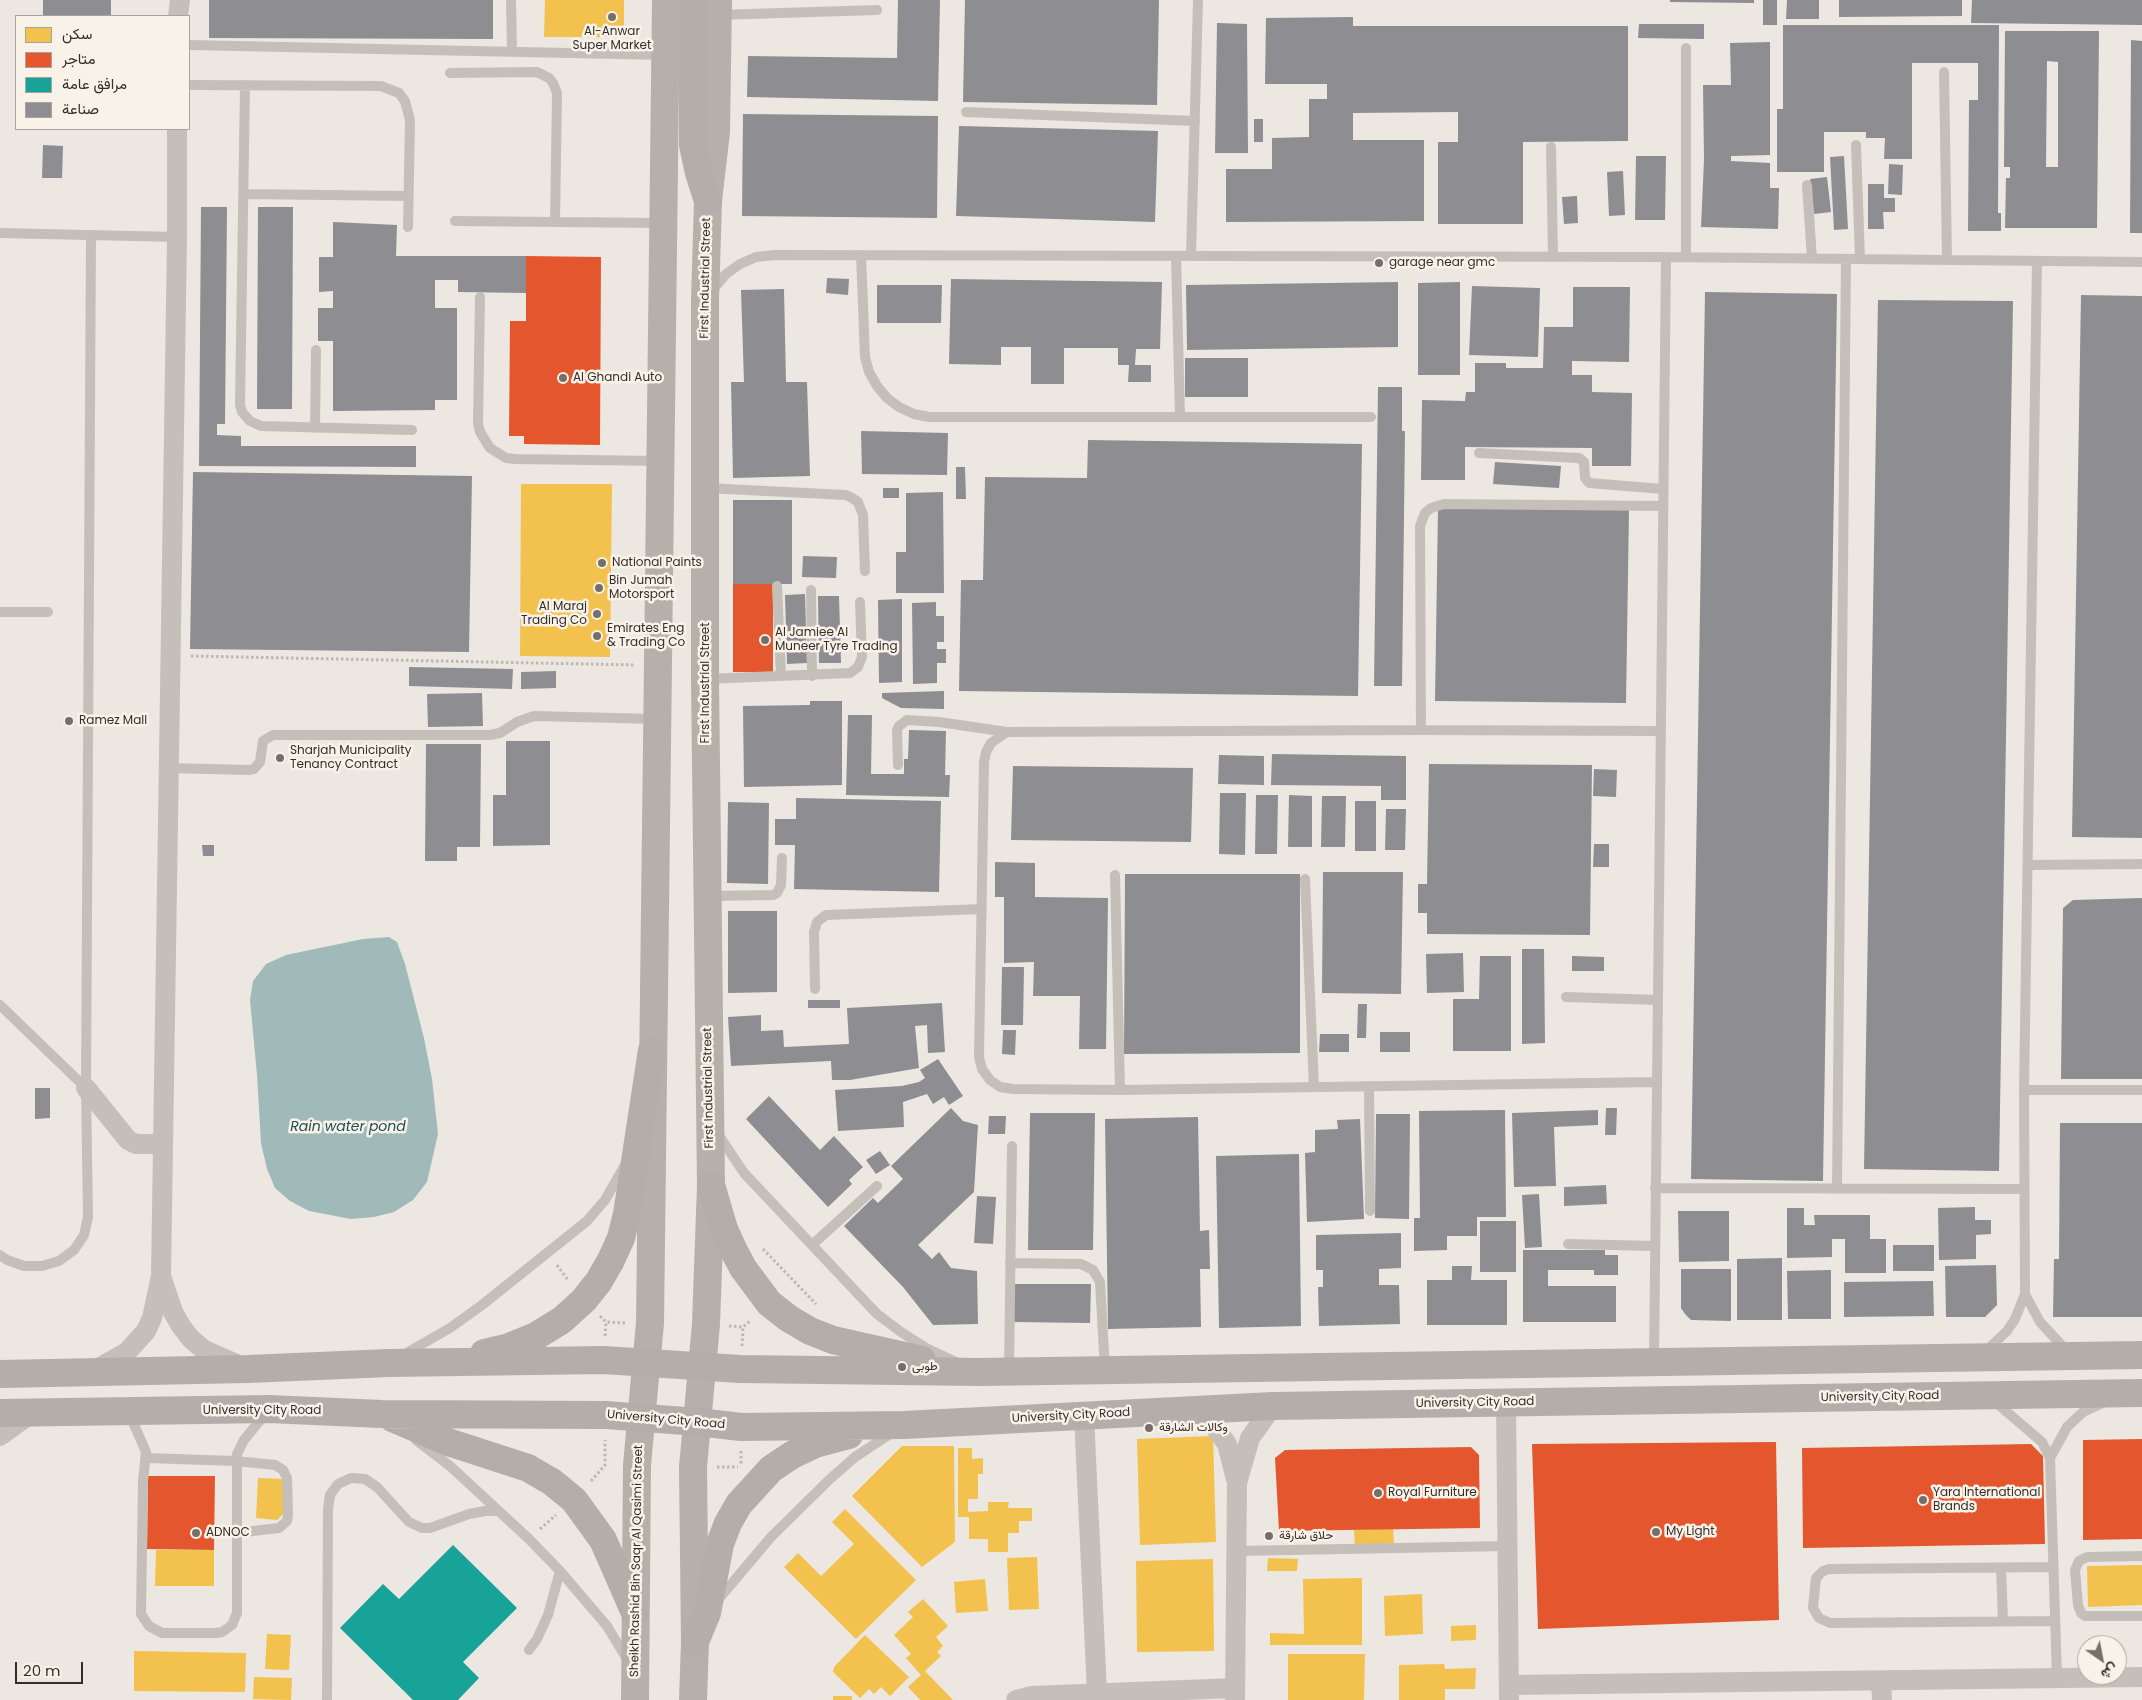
<!DOCTYPE html>
<meta charset="utf-8">
<style>
body{margin:0}
#map{position:relative;width:2142px;height:1700px;overflow:hidden;background:#ece7e1;font-family:Poppins,Vazirmatn,sans-serif}
canvas{display:block}
.legend{position:absolute;left:15px;top:15px;width:175px;height:115px;box-sizing:border-box;background:#f8f2e9;border:1px solid #aaa39c;margin:0;padding:6px 9px;list-style:none;font-size:15px;color:#352d29}
.legend li{display:flex;align-items:center;gap:10px;height:25px}
.legend b{width:25px;border:1px solid #aaa39c}
.north{position:absolute;left:2077px;top:1635px;width:50px;height:50px;box-sizing:border-box;background:#f8f2e9;border:1px solid #aaa39c;border-radius:50%;rotate:147deg;font-size:14px;font-weight:700;line-height:20px;text-align:center;color:#352d29}
.north::after{content:'';display:block;margin:auto;width:18px;height:22px;background:#756e69;clip-path:polygon(50% 0,100% 100%,50% 72%,0 100%)}
.scale{position:absolute;left:15px;top:1662px;width:68px;height:22px;box-sizing:border-box;border:2px solid #352d29;border-top:0;padding-left:6px;font-size:15px;line-height:18px;white-space:nowrap;color:#352d29;-webkit-text-stroke:4px #f8f2e9;paint-order:stroke}
</style>
<div id="map">
<canvas width="2142" height="1700"></canvas>
<ul class="legend">
<li><b style="height:14px;background:#f2c14e"></b>سكن</li>
<li><b style="height:14px;background:#e4572e"></b>متاجر</li>
<li><b style="height:14px;background:#17a398"></b>مرافق عامة</li>
<li><b style="height:14px;background:#8d8d92"></b>صناعة</li>
</ul>
<div class="north">ش</div>
<div class="scale">20 m</div>
</div>
<script>
const ctx = document.querySelector('canvas').getContext('2d');
ctx.lineJoin = 'round';
function fill(path, color) { ctx.fillStyle = color; ctx.fill(path, 'evenodd'); }
const poly = rows => new Path2D(rows.map(r => 'M' + r).join(''));
function trace(path, color, width, dash) { ctx.strokeStyle = color; ctx.lineWidth = width; ctx.lineCap = dash ? 'butt' : 'round'; ctx.setLineDash(dash || []); ctx.stroke(path); }
function label(font, color, halo, rows, align = 'center') {
  ctx.font = font + ' Poppins,Vazirmatn,sans-serif'; ctx.lineWidth = 5; ctx.setLineDash([]); ctx.textBaseline = 'middle'; ctx.strokeStyle = halo; ctx.fillStyle = color; for (const [text, x, y, turn = 0] of rows) {
    ctx.save(); ctx.translate(x, y); ctx.rotate((+turn || 0) * Math.PI / 180); ctx.textAlign = isNaN(turn) ? turn : align; if (halo) ctx.strokeText(text, 0, 0); ctx.fillText(text, 0, 0); ctx.restore();
  }
}
fill(poly([
 [389,937,397,942,405,964,424,1038,432,1079,438,1134,427,1182,413,1200,394,1212,374,1217,351,1219,309,1211,290,1201,275,1188,267,1169,261,1143,257,1075,250,1000,253,981,266,964,286,955,363,939]
]), '#a0baba');
fill(poly([
 [545,0,624,0,624,37,544,37],
 [521,484,612,484,610,657,520,656],
 [1213,1436,1216,1542,1140,1545,1137,1439],
 [902,1446,954,1446,955,1542,922,1567,852,1496],
 [958,1448,972,1448,972,1459,983,1458,983,1474,978,1474,978,1499,968,1499,968,1512,988,1511,988,1502,1009,1502,1008,1508,1032,1508,1032,1521,1019,1521,1019,1533,1008,1533,1008,1552,988,1552,988,1539,969,1539,969,1517,958,1517],
 [258,1478,286,1479,285,1512,277,1520,256,1518],
 [845,1509,916,1580,856,1639,784,1567,798,1553,821,1576,854,1544,832,1522],
 [1393,1528,1394,1544,1355,1546,1354,1530],
 [156,1550,214,1550,214,1586,155,1586],
 [1037,1557,1039,1609,1009,1610,1007,1558],
 [1268,1558,1298,1559,1297,1571,1267,1571],
 [1213,1559,1214,1651,1137,1652,1136,1561],
 [2142,1565,2142,1605,2088,1607,2087,1566],
 [1362,1578,1362,1645,1270,1645,1270,1633,1304,1634,1303,1579],
 [985,1579,988,1611,956,1613,954,1582],
 [1422,1594,1423,1634,1385,1636,1384,1596],
 [923,1599,948,1626,936,1637,943,1646,937,1652,941,1656,925,1671,953,1700,920,1700,908,1687,921,1675,906,1658,911,1654,894,1635,913,1617,908,1612],
 [1476,1625,1476,1640,1451,1641,1451,1626],
 [267,1634,291,1635,289,1670,265,1669],
 [865,1635,909,1677,890,1696,881,1687,874,1694,869,1689,860,1698,833,1672,834,1667],
 [134,1651,246,1653,245,1692,134,1691],
 [1288,1654,1365,1654,1364,1700,1288,1700],
 [1444,1664,1445,1669,1476,1668,1475,1689,1445,1689,1445,1700,1399,1700,1399,1665],
 [254,1677,292,1678,291,1700,253,1699],
 [833,1696,852,1696,852,1700,833,1700]
]), '#f2c14e');
fill(poly([
 [526,256,601,257,600,445,524,444,524,436,509,436,510,321,526,321],
 [733,584,773,584,773,672,733,672],
 [2142,1439,2142,1539,2083,1540,2083,1440],
 [1776,1442,1779,1620,1538,1629,1532,1444],
 [2031,1444,2043,1456,2045,1544,1803,1548,1802,1448],
 [1471,1447,1479,1455,1480,1528,1279,1531,1275,1458,1285,1450],
 [148,1476,215,1476,214,1550,147,1549]
]), '#e4572e');
fill(poly([
 [453,1545,517,1608,463,1662,479,1678,458,1700,413,1700,340,1628,383,1584,399,1599]
]), '#17a398');
fill(poly([
 [43,0,111,0,111,16,43,16],
 [209,0,493,0,493,39,209,38],
 [898,0,940,0,938,101,747,97,748,56,897,58],
 [965,0,1159,0,1157,105,963,102],
 [1670,0,1754,0,1754,3,1670,2],
 [1763,0,1777,0,1777,25,1763,25],
 [1787,0,1819,0,1819,19,1786,19],
 [1839,0,1962,0,1962,16,1839,17],
 [1972,0,2142,0,2142,25,1971,23],
 [1353,17,1353,26,1628,26,1628,141,1523,142,1523,224,1438,224,1438,142,1458,142,1458,112,1353,113,1353,140,1424,140,1424,221,1226,222,1226,169,1272,169,1272,138,1309,137,1309,99,1327,99,1327,84,1265,84,1266,18],
 [1217,23,1247,24,1248,153,1215,153],
 [1639,24,1704,24,1704,39,1638,38],
 [1783,25,1999,25,1998,213,2001,213,2001,231,1968,231,1969,100,1978,100,1978,63,1912,63,1912,159,1884,159,1885,138,1866,138,1866,132,1824,132,1824,172,1777,172,1777,109,1783,109],
 [2005,31,2099,31,2097,228,2005,228,2006,178,2010,178,2010,167,2004,167],
 [2047,61,2058,62,2058,167,2046,167],
 [2131,40,2142,41,2142,233,2130,233],
 [1770,42,1770,155,1731,156,1731,161,1770,163,1770,188,1779,188,1778,229,1701,227,1704,160,1703,85,1731,85,1730,43],
 [743,114,938,116,937,218,742,216],
 [1254,119,1263,119,1263,142,1254,142],
 [959,126,1158,131,1155,222,956,216],
 [43,145,63,146,62,178,42,178],
 [1636,156,1666,156,1665,220,1635,220],
 [1844,156,1848,229,1834,230,1830,157],
 [1889,164,1903,165,1902,195,1888,194],
 [1623,171,1625,215,1609,216,1607,172],
 [1827,177,1831,212,1814,214,1810,179],
 [1868,184,1884,184,1884,198,1895,198,1895,212,1883,212,1884,229,1868,229],
 [1577,196,1578,223,1564,224,1562,197],
 [201,207,227,207,225,424,217,424,217,435,241,436,241,446,416,446,416,467,199,466],
 [258,207,293,207,292,409,257,409],
 [333,222,397,225,396,256,526,256,526,293,458,292,458,280,435,280,435,308,457,308,457,400,435,400,435,410,333,411,333,341,318,341,318,308,333,308,333,291,319,292,319,257,333,257],
 [827,278,849,279,848,295,826,293],
 [951,279,1162,282,1160,349,1136,349,1135,365,1151,365,1151,382,1128,382,1129,365,1118,365,1118,348,1064,348,1064,384,1031,384,1031,347,1001,347,1001,365,949,364],
 [1398,282,1398,347,1187,350,1186,285],
 [1460,282,1460,375,1418,375,1418,283],
 [877,285,942,285,941,323,877,323],
 [1472,286,1540,288,1538,357,1469,355],
 [1573,287,1630,287,1629,362,1572,361,1572,375,1592,375,1592,392,1632,393,1631,466,1592,466,1592,448,1465,447,1465,480,1421,480,1422,400,1465,401,1466,392,1475,392,1475,363,1506,363,1506,368,1543,368,1544,327,1573,327],
 [784,289,786,382,807,382,810,476,733,478,731,382,744,382,741,290],
 [1705,292,1837,294,1823,1181,1691,1179],
 [2081,295,2142,296,2142,838,2072,837],
 [1878,300,2013,301,1999,1171,1864,1169],
 [1185,358,1248,358,1248,397,1185,397],
 [1378,387,1402,387,1402,431,1405,431,1402,686,1374,686],
 [861,431,948,433,947,475,862,474],
 [1088,440,1362,444,1358,696,959,691,961,580,983,580,985,477,1087,478],
 [1495,462,1561,466,1559,488,1493,484],
 [956,467,965,467,966,499,956,499],
 [193,472,472,476,469,652,190,649],
 [883,488,899,488,899,498,883,498],
 [943,492,944,593,896,593,896,552,906,552,906,493],
 [733,500,792,500,792,584,733,584],
 [1438,508,1629,510,1626,703,1435,701],
 [803,556,837,557,836,578,802,577],
 [805,594,807,663,787,664,785,595],
 [818,596,839,596,841,663,819,663],
 [902,599,902,682,879,683,878,600],
 [936,602,936,616,944,616,944,642,937,642,937,649,946,649,946,663,937,663,937,683,913,684,912,603],
 [409,667,513,669,512,689,409,686],
 [556,671,556,688,521,689,521,672],
 [944,691,944,709,901,708,882,698,882,693],
 [482,693,483,726,428,727,427,694],
 [810,701,842,701,842,785,744,787,743,706,810,705],
 [848,715,872,715,871,774,904,774,904,759,908,759,909,730,946,731,945,775,950,775,949,797,846,795],
 [506,741,550,741,550,845,493,846,493,795,506,795],
 [426,744,481,744,480,847,457,847,457,861,425,861],
 [1272,754,1406,756,1406,800,1381,800,1381,786,1271,785],
 [1219,755,1264,756,1264,785,1218,784],
 [1429,764,1592,765,1590,935,1427,934,1427,913,1418,913,1418,884,1427,884],
 [1013,766,1193,768,1191,842,1011,840],
 [1594,769,1617,770,1616,797,1593,796],
 [1220,793,1246,793,1245,855,1219,854],
 [1256,795,1278,795,1277,854,1255,854],
 [1289,795,1312,796,1312,847,1288,847],
 [1322,796,1346,796,1345,847,1321,847],
 [796,798,941,801,939,892,794,889,795,845,775,845,775,819,796,819],
 [1355,801,1376,801,1376,851,1355,851],
 [728,802,769,803,768,884,727,883],
 [1386,809,1406,809,1405,850,1385,850],
 [1594,844,1609,844,1609,867,1593,867],
 [202,845,214,845,214,856,203,856],
 [995,862,1035,863,1035,897,1108,898,1106,1049,1079,1049,1080,996,1033,996,1034,962,1004,963,1004,897,995,897],
 [1323,872,1403,872,1401,994,1322,993],
 [1125,874,1300,874,1300,1053,1124,1054],
 [2142,898,2142,1079,2061,1079,2063,908,2073,900],
 [728,911,777,911,777,992,728,993],
 [1522,949,1544,949,1545,1043,1522,1044],
 [1463,953,1464,992,1427,993,1426,954],
 [1480,956,1511,956,1511,1051,1453,1051,1453,999,1479,999],
 [1572,956,1604,957,1604,971,1572,971],
 [1002,967,1024,967,1023,1025,1001,1025],
 [808,1000,840,1000,840,1008,808,1008],
 [942,1003,945,1052,928,1053,927,1025,915,1026,919,1068,850,1080,832,1080,831,1061,731,1066,728,1017,761,1015,761,1031,783,1030,784,1047,849,1044,847,1008],
 [1358,1004,1367,1004,1366,1038,1357,1038],
 [1003,1030,1016,1030,1015,1055,1002,1054],
 [1380,1032,1410,1032,1410,1052,1380,1052],
 [1320,1034,1349,1034,1349,1052,1319,1052],
 [938,1059,963,1096,949,1105,944,1097,933,1104,927,1094,903,1102,904,1127,838,1131,835,1090,902,1086,919,1082,925,1078,920,1070],
 [35,1088,50,1088,50,1118,35,1119],
 [769,1096,820,1150,834,1136,863,1167,849,1180,852,1184,828,1207,746,1119],
 [951,1108,963,1121,978,1125,974,1192,918,1245,932,1259,939,1252,951,1268,977,1271,978,1324,933,1325,903,1287,844,1226,873,1198,878,1203,903,1179,891,1166],
 [1606,1108,1617,1108,1616,1135,1605,1135],
 [1505,1110,1506,1217,1477,1217,1477,1236,1447,1236,1447,1250,1414,1251,1414,1218,1420,1218,1419,1111],
 [1598,1110,1598,1125,1554,1127,1556,1186,1514,1187,1512,1113],
 [1030,1113,1095,1113,1093,1250,1028,1250],
 [1376,1114,1410,1114,1409,1219,1375,1218],
 [989,1116,1006,1116,1005,1134,988,1134],
 [1198,1117,1200,1231,1209,1230,1210,1269,1200,1269,1201,1327,1108,1329,1105,1119],
 [1360,1119,1364,1219,1307,1222,1305,1153,1315,1152,1315,1130,1338,1129,1337,1120],
 [2060,1123,2142,1123,2142,1317,2053,1317,2054,1259,2059,1259],
 [880,1151,890,1165,876,1174,866,1160],
 [1299,1154,1301,1326,1219,1328,1216,1156],
 [1606,1185,1607,1204,1564,1206,1564,1187],
 [1539,1194,1542,1247,1525,1248,1522,1195],
 [977,1196,996,1197,993,1244,974,1243],
 [1975,1207,1975,1220,1991,1220,1991,1234,1976,1235,1976,1259,1939,1260,1938,1208],
 [1787,1208,1804,1208,1804,1225,1815,1225,1814,1215,1870,1215,1870,1239,1886,1239,1886,1273,1845,1273,1845,1239,1832,1239,1832,1257,1787,1258],
 [1678,1211,1729,1211,1729,1261,1679,1262],
 [1480,1221,1516,1221,1516,1272,1480,1272],
 [1401,1233,1401,1268,1379,1269,1379,1285,1399,1285,1400,1324,1319,1326,1318,1287,1323,1287,1323,1270,1316,1270,1316,1235],
 [1893,1245,1934,1245,1934,1271,1893,1271],
 [1523,1250,1605,1250,1605,1255,1618,1255,1618,1275,1594,1275,1594,1270,1548,1270,1548,1286,1616,1286,1616,1322,1523,1322],
 [1782,1258,1782,1320,1737,1320,1737,1259],
 [1996,1265,1997,1305,1985,1317,1946,1317,1945,1266],
 [1452,1266,1472,1266,1471,1280,1507,1280,1507,1325,1427,1325,1427,1280,1452,1280],
 [1681,1269,1731,1269,1731,1321,1691,1320,1685,1314,1681,1308],
 [1831,1270,1831,1319,1788,1319,1787,1271],
 [1933,1281,1934,1316,1844,1317,1844,1282],
 [1014,1284,1091,1284,1090,1323,1014,1322]
]), '#8d8d92');
trace(poly([
 [191,656,635,665],
 [763,1249,816,1304],
 [557,1265,568,1280],
 [600,1316,606,1322,627,1323],
 [729,1326,743,1327],
 [605,1336,606,1322],
 [742,1346,743,1327,751,1320],
 [741,1451,741,1465],
 [717,1467,738,1467],
 [591,1481,605,1465,605,1440],
 [540,1529,556,1515]
]), '#beb8b3', 3, [2.5, 2.5]);
trace(poly([
 [511,0,512,50],
 [718,15,877,10],
 [189,45,664,55],
 [1686,48,1686,257],
 [1944,72,1947,260],
 [450,73,537,72,549,78,553,83,557,93,555,222],
 [189,85,381,86,399,93,405,101,410,120,408,227],
 [245,85,240,405,242,412,250,421,261,426,412,430],
 [966,112,1195,121],
 [1856,145,1860,259],
 [1551,147,1553,256],
 [1807,185,1812,259],
 [243,194,409,196],
 [455,221,662,223],
 [0,233,177,237],
 [861,255,865,357,869,372,877,386,887,398,899,407,914,414,929,417,1371,417],
 [1176,256,1180,417],
 [1191,256,1198,0],
 [711,292,726,274,740,264,756,257,774,255,1666,257,2142,262],
 [480,297,478,423,480,432,490,448,506,458,515,459,660,461],
 [315,428,316,350],
 [1479,453,1579,458,1584,462,1585,478,1589,483,1663,489],
 [706,488,846,495,852,498,858,502,863,515,865,571],
 [777,586,781,676],
 [811,590,812,676],
 [0,612,48,612],
 [706,679,850,673,858,667,862,657,860,602],
 [1421,730,1420,526,1425,513,1431,508,1444,504,1663,506],
 [898,765,897,730,899,726,907,720,939,722,1007,732],
 [169,768,249,770,254,769,260,762,263,741,273,735,490,735,500,733,517,722,534,716,656,719],
 [2028,865,2142,864],
 [1115,875,1120,1090],
 [1305,879,1314,1087],
 [708,896,773,895,777,893,781,885,782,858],
 [815,989,814,932,817,922,826,915,982,909],
 [1566,997,1658,1000],
 [0,1005,86,1088],
 [1657,1082,1120,1090,1013,1089,1000,1087,990,1080,982,1069,979,1057,984,762,986,752,991,743,1007,732,1421,730,1661,731],
 [1369,1086,1370,1211],
 [2024,1090,2142,1090],
 [718,1134,744,1173,877,1314,901,1332,926,1348,960,1364],
 [1655,1188,2024,1189],
 [1837,1189,1846,259],
 [1568,1244,1655,1246],
 [812,1245,877,1186],
 [0,1255,7,1260,24,1266,42,1266,59,1261,74,1250,84,1235,88,1217,86,1088,91,235],
 [1010,1263,1081,1264,1093,1270,1100,1282,1105,1370],
 [2025,1294,2040,1322,2067,1351],
 [1986,1351,2007,1331,2015,1319,2025,1294,2024,1090,2037,261],
 [403,1355,450,1328,482,1305,587,1221,605,1200,625,1165],
 [1654,1361,1666,257],
 [1009,1371,1012,1146],
 [1994,1401,2042,1442,2050,1458,2057,1678],
 [129,1413,146,1452,143,1481,141,1614,149,1626,162,1633,216,1633,222,1632,232,1625,237,1613,237,1454,244,1440,266,1413],
 [416,1440,450,1466,529,1539,560,1571,607,1626,628,1661],
 [146,1458,236,1461,275,1465,283,1470,287,1478,288,1515,287,1521,279,1528,236,1533],
 [2050,1458,2067,1427,2083,1412,2105,1402],
 [1236,1551,1508,1546],
 [2142,1556,2087,1557,2079,1561,2075,1570,2078,1605,2081,1613,2085,1616,2142,1616],
 [2053,1567,1829,1569,1823,1571,1816,1578,1813,1608,1819,1618,1830,1623,2055,1621],
 [2001,1568,2003,1621],
 [717,1601,771,1537,830,1479,855,1457,893,1432],
 [529,1650,537,1639,548,1615,560,1571],
 [327,1700,328,1509,330,1495,338,1484,351,1478,365,1479,377,1487,409,1522,422,1528,430,1528,469,1514,485,1511,499,1511]
]), '#c5bfba', 10);
trace(poly([
 [178,16,180,0],
 [86,1088,128,1140,136,1144,163,1144],
 [161,1276,173,1312,181,1326,191,1339,204,1350,241,1366],
 [95,1370,127,1352,146,1331,152,1318,161,1276,177,237,177,129],
 [1506,1402,1509,1700],
 [1198,1409,1214,1426,1227,1444,1236,1479],
 [1084,1415,1097,1693],
 [0,1436,32,1413],
 [1881,1681,1882,1700],
 [1509,1685,2142,1677],
 [1016,1700,1032,1696,1235,1688],
 [1235,1700,1237,1483,1250,1438,1273,1406]
]), '#c5bfba', 20);
trace(poly([
 [635,1700,637,1465,650,1323,666,0],
 [693,1700,695,1642,693,1467,706,1324,711,1185,705,679,705,300,708,201,716,132,718,0]
]), '#b6b0ab', 28);
trace(poly([
 [693,0,693,145,699,173,708,201],
 [711,1185,724,1229,733,1249,743,1268,769,1303,788,1318,810,1331,833,1340,922,1360],
 [484,1353,509,1347,536,1336,562,1320,584,1300,599,1281,611,1260,621,1238,627,1214,652,1050],
 [0,1374,248,1369,389,1363,604,1360,740,1369,979,1372,2142,1355],
 [0,1413,269,1409,381,1414,606,1415,698,1422,741,1427,904,1425,1273,1406,2142,1393],
 [392,1418,448,1442,528,1468,552,1482,574,1500,603,1540,635,1613],
 [695,1642,707,1613,720,1544,728,1523,739,1504,771,1469,792,1455,815,1444,849,1435]
]), '#b3aea9', 28);
for (const [x, y, r, color] of [
 [612,17,5,"#756e69"],
 [1379,263,5,"#756e69"],
 [563,378,5,"#756e69"],
 [602,563,5,"#756e69"],
 [599,588,5,"#756e69"],
 [597,614,5,"#756e69"],
 [597,636,5,"#756e69"],
 [765,640,5,"#756e69"],
 [69,721,5,"#756e69"],
 [280,758,5,"#756e69"],
 [902,1367,5,"#756e69"],
 [1149,1428,5,"#756e69"],
 [1378,1493,5,"#756e69"],
 [1923,1500,5,"#756e69"],
 [1656,1532,5,"#756e69"],
 [196,1533,5,"#756e69"],
 [1269,1536,5,"#756e69"]
]) { const dot = new Path2D(); dot.arc(x, y, r, 0, 2 * Math.PI); ctx.fillStyle = color; ctx.fill(dot); trace(dot, '#f8f2e9', 2); }
label('12px', '#352d29', '#f8f2e9', [
 ["Al-Anwar",612,32,"center"],
 ["Super Market",612,46,"center"],
 ["garage near gmc",1389,263],
 ["Al Ghandi Auto",573,378],
 ["National Paints",612,563],
 ["Bin Jumah",609,581],
 ["Motorsport",609,595],
 ["Al Maraj",587,607,"right"],
 ["Trading Co",587,621,"right"],
 ["Emirates Eng",607,629],
 ["& Trading Co",607,643],
 ["Al Jamiee Al",775,633],
 ["Muneer Tyre Trading",775,647],
 ["Ramez Mall",79,721],
 ["Sharjah Municipality",290,751],
 ["Tenancy Contract",290,765],
 ["طوبى",912,1367],
 ["وكالات الشارقة",1159,1428],
 ["Royal Furniture",1388,1493],
 ["Yara International",1933,1493],
 ["Brands",1933,1507],
 ["My Light",1666,1532],
 ["ADNOC",206,1533],
 ["حلاق شارقة",1279,1536]
], 'left');
label('12px', '#352d29', '#f8f2e9', [
 ["First Industrial Street",706,278,-89],
 ["First Industrial Street",706,683,-90],
 ["First Industrial Street",709,1088,-91],
 ["University City Road",1880,1397,-1],
 ["University City Road",1475,1403,-1],
 ["University City Road",262,1411],
 ["University City Road",1071,1416,-3],
 ["University City Road",666,1420,5],
 ["Sheikh Rashid Bin Saqr Al Qasimi Street",637,1561,-89]
]);
label('italic 14px', '#224d53', '#f8f2e9', [
 ["Rain water pond",348,1127]
]);
</script>
